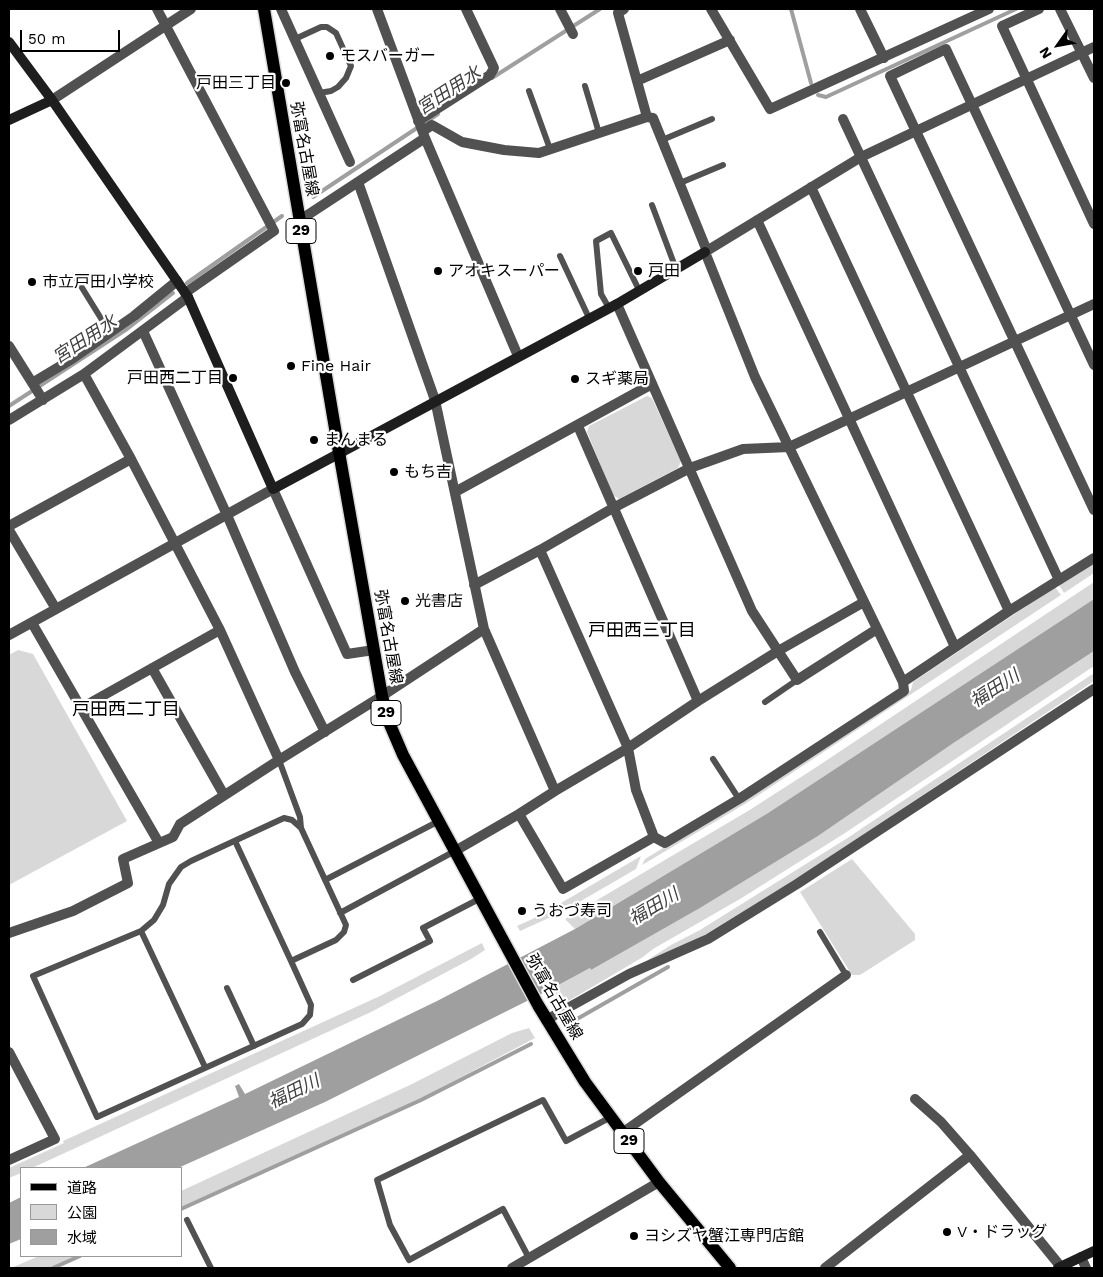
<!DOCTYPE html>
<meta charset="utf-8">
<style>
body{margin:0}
#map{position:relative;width:1103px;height:1277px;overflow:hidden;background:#fff;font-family:"Work Sans","Noto Sans JP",sans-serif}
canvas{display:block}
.frame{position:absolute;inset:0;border:10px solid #000;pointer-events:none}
.legend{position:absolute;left:20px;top:1167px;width:162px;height:90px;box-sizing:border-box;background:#fff;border:1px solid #999;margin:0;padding:6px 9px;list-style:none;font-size:15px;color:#000}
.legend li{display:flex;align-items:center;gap:10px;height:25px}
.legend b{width:25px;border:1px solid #999}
.north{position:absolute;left:1033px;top:20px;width:50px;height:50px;-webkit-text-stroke:4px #fff;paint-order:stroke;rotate:238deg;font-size:14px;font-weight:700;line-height:20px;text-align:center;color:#000}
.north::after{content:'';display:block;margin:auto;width:18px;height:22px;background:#000;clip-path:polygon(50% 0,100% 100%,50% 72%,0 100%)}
.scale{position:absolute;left:20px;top:30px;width:100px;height:22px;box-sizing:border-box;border:2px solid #000;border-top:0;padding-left:6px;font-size:15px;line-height:18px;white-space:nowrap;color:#000;-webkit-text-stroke:4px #fff;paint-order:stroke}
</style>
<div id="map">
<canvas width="1103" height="1277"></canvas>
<div class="frame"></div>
<ul class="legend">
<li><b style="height:6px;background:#000"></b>道路</li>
<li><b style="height:14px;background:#d8d8d8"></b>公園</li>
<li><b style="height:14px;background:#9f9f9f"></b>水域</li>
</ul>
<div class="north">N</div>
<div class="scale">50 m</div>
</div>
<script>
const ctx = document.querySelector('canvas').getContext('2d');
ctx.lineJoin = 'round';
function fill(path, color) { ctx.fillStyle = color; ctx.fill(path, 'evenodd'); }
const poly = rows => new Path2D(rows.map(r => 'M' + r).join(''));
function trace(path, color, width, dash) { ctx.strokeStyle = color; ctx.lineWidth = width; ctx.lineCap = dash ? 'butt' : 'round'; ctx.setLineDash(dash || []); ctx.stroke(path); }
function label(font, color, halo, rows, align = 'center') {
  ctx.font = font + ' "Work Sans","Noto Sans JP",sans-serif'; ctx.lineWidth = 4.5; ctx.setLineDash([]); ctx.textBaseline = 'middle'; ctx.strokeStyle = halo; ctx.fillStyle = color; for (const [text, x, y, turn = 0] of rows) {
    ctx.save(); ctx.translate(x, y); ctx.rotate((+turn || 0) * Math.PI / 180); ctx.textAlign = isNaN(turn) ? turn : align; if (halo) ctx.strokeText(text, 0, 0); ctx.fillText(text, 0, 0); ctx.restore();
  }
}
fill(poly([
 [647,396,652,398,681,461,678,468,619,499,613,495,587,432,589,426],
 [1094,563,1094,573,1064,593,1059,585],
 [1094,582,1094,599,768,813,575,929,565,919,748,811,815,768],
 [1055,587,1061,595,745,804,642,865,645,859,739,802,911,690,913,682],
 [18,650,33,654,127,821,9,885,9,655],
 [1094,651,1094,666,845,833,740,899,653,949,643,957,560,1006,551,989,590,968,591,970,700,908,818,836,955,742],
 [1094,673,1094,681,801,876,693,942,646,961,671,945,700,930,846,839],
 [641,856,636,869,562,912,520,931,517,926,539,916],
 [852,859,915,934,915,940,860,975,852,975,800,892],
 [482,943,485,950,471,959,371,1012,32,1168,21,1168,21,1173,9,1178,9,1168,64,1143,63,1141,380,996],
 [529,1028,535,1038,420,1099,181,1208,181,1191,412,1084,512,1033],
 [39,1256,77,1256,50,1268,11,1268]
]), '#d8d8d8');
fill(poly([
 [1094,599,1094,651,955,742,818,836,700,908,591,970,590,968,551,989,325,1102,178,1168,83,1168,239,1097,235,1086,239,1084,245,1094,437,1001,575,929,768,813],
 [21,1197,21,1239,9,1244,9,1203]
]), '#9f9f9f');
trace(poly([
 [791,9,811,83],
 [492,78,600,9],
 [818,95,826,97,1016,9],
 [313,197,438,114],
 [187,283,282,216],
 [9,406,127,329,173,293],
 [570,1023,668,967],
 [181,1209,421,1100,531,1044],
 [53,1268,80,1256]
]), '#9f9f9f', 4);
const primary = poly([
 [264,9,339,452,382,696,388,720,403,755,538,1005,585,1082,659,1182,730,1268]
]);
trace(primary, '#dbdbdb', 15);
trace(poly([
 [295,39,321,27,327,27,336,33,351,66,346,78,338,87,331,91,319,93],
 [585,86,599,133],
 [529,91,550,149],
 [662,140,712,119],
 [680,183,723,165],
 [652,205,676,269],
 [560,256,589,318],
 [76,278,110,333],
 [609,308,601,294,596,241,611,233,639,290],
 [765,702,797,680],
 [713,759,739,799],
 [279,760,300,817,301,828],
 [284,818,292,820,301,828,346,925,344,932,336,940,291,961,311,1005,310,1015,302,1024,97,1117,33,976,141,931,154,920,163,905,169,884,181,867,191,861,284,818],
 [235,841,291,961],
 [325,880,439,821],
 [340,913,455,851],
 [141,931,205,1067],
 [820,932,846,975],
 [353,980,430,941,423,928,481,898],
 [227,988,254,1046],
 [187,1220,211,1268],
 [529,1258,503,1209,409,1260,390,1225,377,1180,543,1100,566,1141,611,1117]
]), '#515151', 6);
trace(poly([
 [157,9,274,231,185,293],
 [281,9,350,162],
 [377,9,425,138,518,356],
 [560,9,573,34],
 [624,9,618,13,647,117],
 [711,9,770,109,989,9],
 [860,9,884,58],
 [1039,9,1002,26,1094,224],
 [1060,9,1094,78],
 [637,81,730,40],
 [52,100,191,9],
 [843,119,1059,580],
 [418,121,490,75,494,68,466,9],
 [423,131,432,125,462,142,504,150,539,153,647,117,653,118,707,251],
 [358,182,435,400,484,629,555,791],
 [811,187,1009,611],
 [300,220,425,138],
 [757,220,955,647],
 [617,304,752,611,797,680,877,629],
 [143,331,227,515,295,672,325,732],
 [9,346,43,400],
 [1094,365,946,49,890,76,1094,510],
 [84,374,131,459,220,630,279,760],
 [32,383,72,359,134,316,177,281],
 [9,420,84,374,188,297],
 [578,426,698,701],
 [455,492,652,384],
 [9,526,131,459],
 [9,530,56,609],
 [540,550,628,748,636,790,654,837,665,843,739,799,904,691,903,682,755,377,705,252,861,157,1094,47],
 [474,585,540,550,613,508,690,468,743,449,789,447,1094,304],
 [32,623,159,843],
 [9,635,273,489,347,654,374,650],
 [152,668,224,795],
 [903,682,1009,611,1094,558],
 [81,708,220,630],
 [519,814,563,889,654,837],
 [455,851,519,814,555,791,628,748,698,701,778,651,864,602],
 [9,933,73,911,128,883,123,859,173,837,180,824,279,760,382,696,484,629],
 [546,1020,629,974,708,939,797,884,1094,689],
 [9,1052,55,1139,9,1160],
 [915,1099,941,1122,970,1155],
 [622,1133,846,975],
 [1081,1257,1086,1268],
 [512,1268,659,1182],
 [825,1268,970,1155,1061,1267]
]), '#515151', 10);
trace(poly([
 [9,42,52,100,188,297,273,489,617,304,705,252],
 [9,120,52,100],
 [1058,1268,1094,1251]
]), '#1e1e1e', 10);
trace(primary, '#000', 12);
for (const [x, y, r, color] of [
 [330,56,5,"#000"],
 [286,83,5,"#000"],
 [438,271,5,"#000"],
 [638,271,5,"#000"],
 [32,282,5,"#000"],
 [291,366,5,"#000"],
 [233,378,5,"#000"],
 [575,379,5,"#000"],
 [314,440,5,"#000"],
 [394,472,5,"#000"],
 [405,601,5,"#000"],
 [522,911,5,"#000"],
 [947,1232,5,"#000"],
 [634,1236,5,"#000"]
]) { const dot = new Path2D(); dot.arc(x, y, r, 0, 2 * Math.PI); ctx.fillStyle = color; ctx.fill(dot); trace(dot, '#fff', 2); }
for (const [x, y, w] of [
 [301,231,30],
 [386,713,30],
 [629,1141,30]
]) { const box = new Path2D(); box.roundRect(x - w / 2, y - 12.5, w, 25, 4); ctx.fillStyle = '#fff'; ctx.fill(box); trace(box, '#000', 1); }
label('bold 15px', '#000', null, [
 ["29",301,231],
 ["29",386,713],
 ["29",629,1141]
]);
label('16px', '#000', '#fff', [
 ["モスバーガー",340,56],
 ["戸田三丁目",276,83,"right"],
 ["アオキスーパー",448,271],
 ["戸田",648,271],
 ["市立戸田小学校",42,282],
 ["Fine Hair",301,366],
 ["戸田西二丁目",223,378,"right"],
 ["スギ薬局",585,379],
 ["まんまる",324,440],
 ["もち吉",404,472],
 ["光書店",415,601],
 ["うおづ寿司",532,911],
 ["V・ドラッグ",957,1232],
 ["ヨシズヤ蟹江専門店館",644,1236]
], 'left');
label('16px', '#000', '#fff', [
 ["弥富名古屋線",304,149,80],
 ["弥富名古屋線",388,637,80],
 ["弥富名古屋線",554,997,60]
]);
label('italic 18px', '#404040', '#fff', [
 ["宮田用水",449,91,-33],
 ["宮田用水",85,340,-33],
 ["福田川",995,689,-33],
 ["福田川",654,907,-31],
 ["福田川",294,1092,-26]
]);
label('18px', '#000', '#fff', [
 ["戸田西三丁目",642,631],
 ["戸田西二丁目",126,710]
]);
</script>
